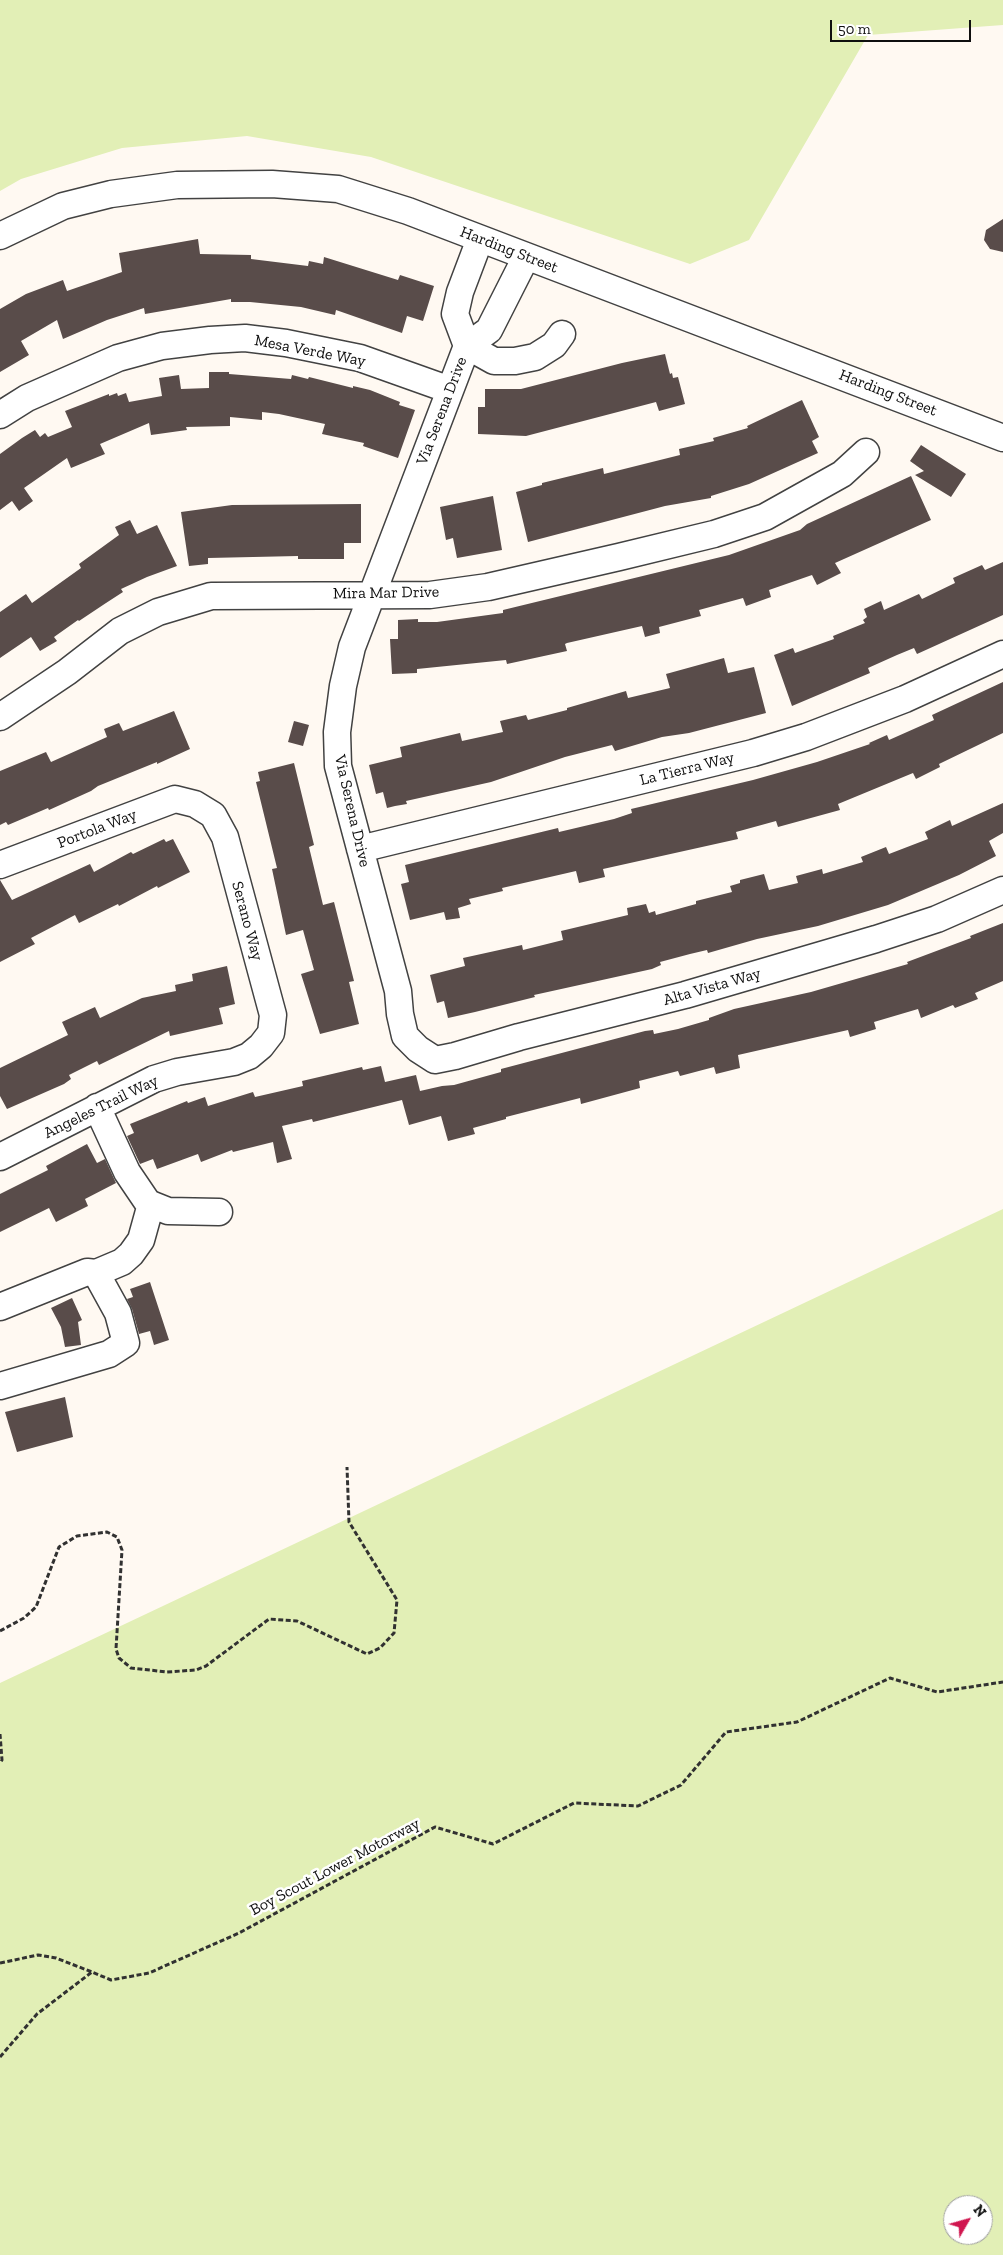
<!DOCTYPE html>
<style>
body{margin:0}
#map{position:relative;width:1003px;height:2255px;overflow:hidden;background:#fff9f2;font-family:"Zilla Slab",serif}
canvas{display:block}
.north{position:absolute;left:943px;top:2195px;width:50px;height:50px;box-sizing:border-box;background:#fff;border:1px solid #9f9f9f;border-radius:50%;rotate:52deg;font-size:14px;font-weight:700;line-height:20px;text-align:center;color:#0f0f0f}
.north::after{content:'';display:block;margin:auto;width:18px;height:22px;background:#d0164f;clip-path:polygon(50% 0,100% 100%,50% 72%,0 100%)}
.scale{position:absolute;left:830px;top:20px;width:141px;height:22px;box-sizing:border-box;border:2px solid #0f0f0f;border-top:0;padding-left:6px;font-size:15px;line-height:18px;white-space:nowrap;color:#0f0f0f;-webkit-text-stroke:4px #fff;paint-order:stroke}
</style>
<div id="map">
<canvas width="1003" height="2255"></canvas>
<div class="north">N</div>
<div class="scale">50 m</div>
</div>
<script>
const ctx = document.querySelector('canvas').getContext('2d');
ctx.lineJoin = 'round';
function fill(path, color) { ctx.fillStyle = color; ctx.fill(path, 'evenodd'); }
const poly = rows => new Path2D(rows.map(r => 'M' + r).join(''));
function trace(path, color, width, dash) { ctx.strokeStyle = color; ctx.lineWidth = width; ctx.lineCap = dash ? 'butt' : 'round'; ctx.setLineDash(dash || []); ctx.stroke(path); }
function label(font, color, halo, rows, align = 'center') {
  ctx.font = font + ' "Zilla Slab",serif'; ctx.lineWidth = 5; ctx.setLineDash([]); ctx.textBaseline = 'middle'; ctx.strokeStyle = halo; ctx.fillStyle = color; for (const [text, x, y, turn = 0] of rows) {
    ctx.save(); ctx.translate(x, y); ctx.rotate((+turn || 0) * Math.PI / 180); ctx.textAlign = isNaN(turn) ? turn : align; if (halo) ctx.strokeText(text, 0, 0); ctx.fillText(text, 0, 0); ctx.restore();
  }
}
fill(poly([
 [0,0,1003,0,1003,25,868,35,749,240,690,264,371,157,247,136,122,148,21,179,0,191],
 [1003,1209,1003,2255,0,2255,0,1683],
 [953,2205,983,2205,983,2235,953,2235]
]), '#e2efb6');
fill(poly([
 [1003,219,1003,252,990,249,984,240,986,230],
 [198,239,200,254,251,255,251,259,308,266,309,261,323,264,324,257,398,280,400,275,434,286,423,321,407,316,402,333,336,310,335,315,301,307,250,302,231,302,231,299,145,314,144,308,107,320,63,339,57,320,21,341,29,355,0,372,0,309,26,294,63,280,67,291,122,272,119,253],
 [665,354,670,374,672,373,673,378,678,377,685,404,659,411,656,402,526,436,478,434,478,407,485,407,485,389,521,389,622,363],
 [209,372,229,372,229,374,291,379,292,375,308,379,309,377,353,388,353,386,370,390,400,402,399,405,415,410,398,458,363,446,364,443,322,434,325,424,279,414,262,412,262,420,230,417,230,426,186,427,187,430,151,435,149,423,100,444,105,454,71,468,67,458,24,488,33,501,19,511,12,501,0,510,0,454,22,438,35,430,40,437,45,433,48,437,72,427,65,411,109,394,109,396,117,393,118,396,126,393,129,402,162,396,159,378,179,375,181,389,209,388],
 [802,400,819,437,812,441,818,453,749,484,711,496,711,498,665,506,528,542,516,492,542,485,542,483,603,468,604,474,680,455,679,449,714,441,713,438,748,428,747,426],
 [921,445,966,474,951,497,915,475,924,471,910,461],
 [911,476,931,520,835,563,841,573,817,585,812,575,769,590,771,597,746,606,743,598,699,610,701,616,659,627,660,633,645,637,642,626,567,643,565,644,567,651,507,664,506,660,417,669,417,673,392,674,390,639,398,639,398,620,418,619,418,622,437,622,503,613,503,610,729,555,800,530,807,524],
 [493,496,502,550,457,558,453,538,446,540,440,507],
 [361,504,361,543,344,543,344,559,298,559,298,556,208,558,208,564,189,566,181,512,232,505],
 [130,520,137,534,157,525,177,566,147,577,121,589,123,592,106,603,79,621,78,620,54,637,57,641,40,651,31,637,0,658,0,612,26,594,32,603,81,568,79,564,119,535,115,527],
 [1003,562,1003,615,917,654,914,648,897,655,868,668,870,673,792,706,774,655,793,648,795,653,834,639,833,636,865,623,863,620,867,617,864,609,881,601,884,610,919,594,922,599,955,583,953,578,982,565,985,570],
 [724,658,728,673,754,667,766,713,689,733,662,737,615,751,612,745,565,757,491,782,406,801,407,804,395,806,387,808,383,792,376,794,369,765,402,757,400,747,460,733,462,741,503,732,500,721,526,715,528,720,567,710,567,708,626,691,628,698,670,688,666,674],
 [1003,682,1003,733,939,764,940,767,916,779,913,773,838,804,840,810,778,827,776,821,736,832,738,839,603,869,605,877,579,883,576,871,502,888,503,891,469,899,471,904,458,908,460,918,446,920,444,912,410,920,401,884,409,882,405,865,558,828,559,832,614,819,632,813,631,809,753,780,817,762,870,744,869,743,887,735,889,740,934,720,932,715],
 [174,711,190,749,157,764,157,762,98,786,91,791,49,810,48,808,8,825,6,822,0,825,0,771,46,752,51,762,107,737,104,729,119,723,123,731],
 [294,721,309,725,303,746,288,742],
 [294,763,314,845,309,847,323,905,334,902,354,981,349,982,359,1024,320,1034,301,974,314,970,303,930,286,935,272,869,277,868,256,782,260,781,258,772],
 [1003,803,1003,833,989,841,996,856,959,875,888,905,818,926,757,939,708,953,707,950,690,954,660,962,661,965,652,969,534,995,535,997,475,1012,448,1018,444,1001,437,1003,430,975,465,966,463,958,522,945,523,950,563,940,561,931,628,915,627,908,646,904,649,913,655,911,656,915,696,904,696,901,732,892,730,886,740,883,740,880,764,874,769,890,798,883,796,876,822,869,823,874,863,862,861,857,886,847,889,854,928,839,925,832,950,820,952,826],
 [164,839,166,842,173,839,190,872,158,888,157,886,119,906,118,904,79,923,75,915,31,938,35,944,0,962,0,880,12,900,90,864,94,872,131,852,133,854],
 [1003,923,1003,981,975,993,978,999,955,1008,953,1005,921,1018,918,1009,874,1022,876,1029,850,1037,848,1030,738,1055,740,1068,716,1074,714,1067,680,1076,678,1071,639,1081,640,1088,581,1104,580,1098,506,1117,506,1119,473,1128,475,1134,448,1141,441,1116,409,1125,402,1100,313,1122,312,1119,282,1126,292,1159,277,1163,273,1142,233,1152,232,1150,201,1162,198,1154,157,1169,153,1159,140,1164,127,1136,134,1133,130,1124,187,1101,188,1103,205,1097,208,1106,253,1092,255,1097,303,1086,302,1081,362,1067,363,1070,381,1066,385,1082,416,1075,420,1091,442,1086,454,1085,501,1072,501,1069,645,1031,653,1030,654,1034,678,1029,709,1020,709,1018,734,1009,811,992,908,964,907,962,971,938,970,936],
 [227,966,235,1004,219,1008,223,1024,170,1036,169,1031,99,1065,97,1061,69,1075,71,1079,64,1084,7,1109,0,1096,0,1068,68,1035,62,1022,95,1007,100,1018,142,998,176,991,175,985,193,981,192,974],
 [87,1144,97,1163,105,1159,116,1183,85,1199,88,1206,56,1222,49,1208,0,1232,0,1194,48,1170,46,1166],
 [150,1282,169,1340,154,1345,150,1331,139,1334,132,1309,127,1299,133,1297,130,1289],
 [72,1298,82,1320,78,1322,81,1345,65,1347,61,1327,51,1308],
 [65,1397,73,1437,17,1452,5,1412]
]), '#594c4a');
const minor = poly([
 [0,236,63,206,111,194,177,185,272,184,338,189,408,211,1003,438],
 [526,257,489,330,467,346,352,647,343,686,337,732,338,766,398,991,400,1014,405,1036,418,1049,435,1060,455,1056,519,1037,685,995,876,939,937,919,1003,890],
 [467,346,455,314,460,292,480,239],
 [467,346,494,361,515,361,535,357,554,345,562,334],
 [0,415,27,398,118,358,162,346,210,340,245,338,286,343,360,358,450,390],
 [0,717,67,672,120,631,158,612,211,596,430,595,488,587,619,557,714,534,765,517,842,474,866,452],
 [360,849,753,753,806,737,905,699,1003,654],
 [0,865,175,799,195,804,213,815,225,837,273,1015,271,1033,261,1046,249,1056,234,1062,177,1072,154,1079,0,1157],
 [97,1107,127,1172,148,1203,168,1211,219,1212],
 [96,1273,122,1262,131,1254,141,1240,151,1204],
 [0,1307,87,1272,96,1273,118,1313,126,1343,109,1354,0,1386]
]);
trace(minor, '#424242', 29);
trace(poly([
 [0,1631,24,1618,36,1607,59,1547,77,1536,107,1532,117,1537,122,1550,116,1649,119,1658,131,1668,167,1672,196,1670,206,1666,269,1619,297,1621,367,1654,380,1648,394,1633,397,1600,349,1522,347,1467],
 [0,1734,2,1760,0,1763],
 [0,1963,38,1955,56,1958,92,1972],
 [0,2057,37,2014,92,1972,111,1980,149,1973,239,1933,435,1827,493,1844,574,1803,638,1806,681,1785,726,1732,797,1722,890,1678,937,1692,1003,1682]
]), '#313131', 3, [5, 2.5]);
trace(minor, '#fff', 26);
label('16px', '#0f0f0f', '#fff', [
 ["Harding Street",509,250,21],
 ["Mesa Verde Way",310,351,11],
 ["Harding Street",888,393,21],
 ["Via Serena Drive",442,411,-69],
 ["Mira Mar Drive",386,593,-1],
 ["La Tierra Way",687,769,-14],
 ["Via Serena Drive",352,811,77],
 ["Portola Way",97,829,-21],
 ["Serano Way",247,921,75],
 ["Alta Vista Way",712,987,-16],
 ["Angeles Trail Way",101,1107,-26],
 ["Boy Scout Lower Motorway",335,1867,-28]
]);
</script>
